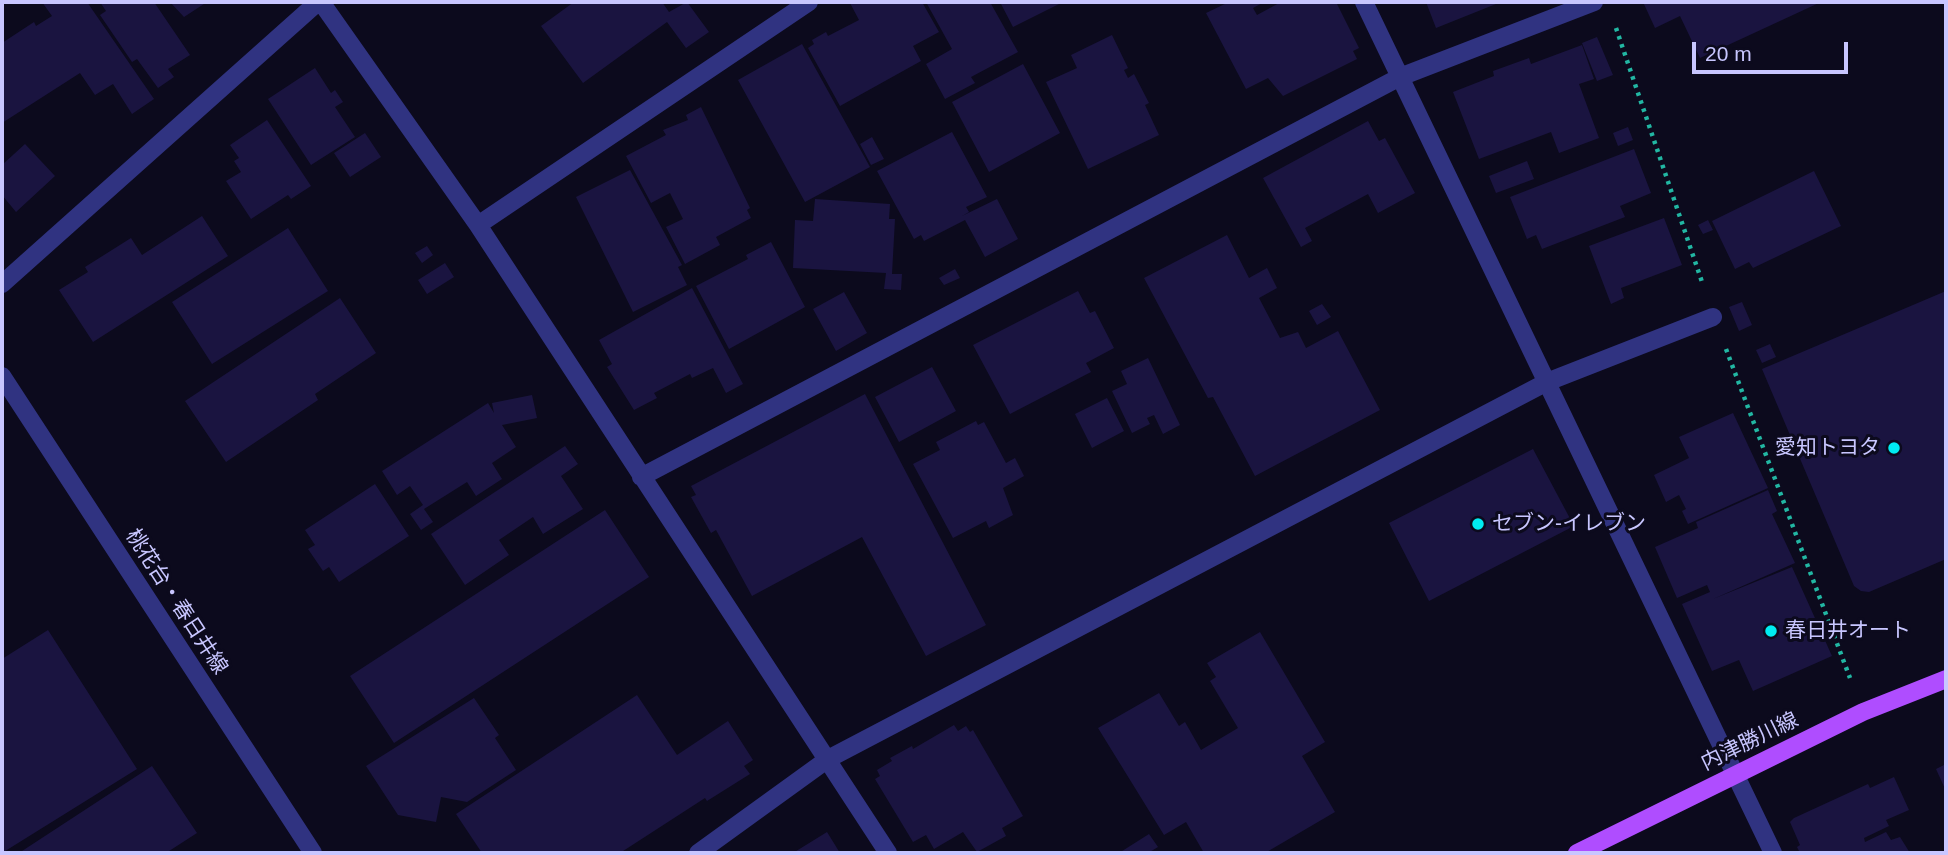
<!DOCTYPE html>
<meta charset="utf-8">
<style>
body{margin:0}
#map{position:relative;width:1948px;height:855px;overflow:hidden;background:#0c0a1d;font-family:Helvetica,sans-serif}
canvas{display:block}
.frame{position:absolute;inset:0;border:4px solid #c8c6ff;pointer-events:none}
.scale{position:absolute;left:1692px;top:42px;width:156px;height:32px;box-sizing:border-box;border:4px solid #c8c6ff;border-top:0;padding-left:9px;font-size:21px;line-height:24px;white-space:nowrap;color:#c8c6ff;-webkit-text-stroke:5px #0c0a1d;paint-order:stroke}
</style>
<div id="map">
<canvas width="1948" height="855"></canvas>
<div class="frame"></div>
<div class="scale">20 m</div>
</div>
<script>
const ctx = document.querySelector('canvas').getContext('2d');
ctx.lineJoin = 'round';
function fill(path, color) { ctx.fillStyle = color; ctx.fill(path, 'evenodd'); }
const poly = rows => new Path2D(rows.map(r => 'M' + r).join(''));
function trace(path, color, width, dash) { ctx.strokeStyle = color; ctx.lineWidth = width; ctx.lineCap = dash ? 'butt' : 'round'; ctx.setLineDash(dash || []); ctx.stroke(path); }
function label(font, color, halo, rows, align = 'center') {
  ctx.font = font + ' Helvetica,"Noto Sans JP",sans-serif'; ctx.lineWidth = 6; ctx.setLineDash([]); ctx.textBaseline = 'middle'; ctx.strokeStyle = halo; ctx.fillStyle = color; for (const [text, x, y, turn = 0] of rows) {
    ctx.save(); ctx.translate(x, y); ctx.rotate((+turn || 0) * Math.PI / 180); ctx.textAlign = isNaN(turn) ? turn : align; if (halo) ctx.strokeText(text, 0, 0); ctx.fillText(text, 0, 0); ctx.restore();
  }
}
fill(poly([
 [42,2,87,2,154,99,132,114,113,84,95,95,80,73,2,123,2,43,34,22,36,26,52,16],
 [100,2,154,2,190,55,168,69,174,77,158,88,137,59,132,62,100,15,106,11],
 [170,2,207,2,184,17],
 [574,2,662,2,669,12,687,2,709,32,686,48,667,22,583,83,541,26],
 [853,2,922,2,939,32,913,46,921,61,840,106,808,48,814,44,812,40,826,32,828,36,859,20,850,3],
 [926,2,990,2,1018,52,971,77,975,83,945,99,926,64,952,49],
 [1000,2,1063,2,1013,27],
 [1229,2,1264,2,1253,8,1257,15,1281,2,1336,2,1359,48,1353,51,1357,59,1283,96,1268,78,1246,89,1206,13],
 [1426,2,1501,2,1436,28],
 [1643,2,1821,2,1700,58,1680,16,1655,28],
 [1112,35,1128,68,1124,70,1128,78,1134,74,1149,103,1145,105,1159,135,1088,169,1046,82,1077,68,1071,55],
 [1597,37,1613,75,1597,81,1582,43],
 [802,44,870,167,805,202,738,80],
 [1582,45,1594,79,1579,84,1599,138,1559,153,1551,132,1479,159,1453,92,1494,76,1493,71,1529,58,1531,64],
 [1023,64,1060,133,989,172,952,102],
 [315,68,331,93,335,90,343,102,335,107,355,137,311,165,268,99],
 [701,107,750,208,747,210,751,218,716,237,720,245,685,264,666,227,683,219,670,193,651,203,626,156,666,135,663,130,688,120,686,115],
 [267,120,311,186,291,199,288,195,251,219,226,181,241,172,234,161,239,158,230,145],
 [1368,121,1379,141,1385,138,1415,193,1378,213,1368,194,1305,228,1312,241,1301,247,1263,178],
 [1628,127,1633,140,1618,146,1613,133],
 [952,132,987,197,966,207,969,212,962,216,997,199,1018,239,985,257,965,220,924,241,921,235,914,239,877,171],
 [365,133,381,157,350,177,334,153],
 [872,137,884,159,871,165,860,144],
 [25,144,55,176,16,212,2,195,2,165],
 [1634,149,1651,193,1620,206,1625,217,1542,249,1536,235,1527,239,1510,197],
 [1527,161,1534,179,1496,193,1489,176],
 [630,170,682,265,678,267,687,285,633,312,576,197],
 [1814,171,1841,226,1753,268,1749,262,1735,269,1712,221],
 [815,199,890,204,889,219,895,219,892,274,902,274,901,290,884,289,886,273,793,268,795,220,813,221],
 [202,216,228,256,93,342,59,290,88,272,85,267,131,238,142,255],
 [1664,218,1682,265,1621,288,1624,298,1611,304,1589,246],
 [1708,220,1713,230,1703,234,1698,225],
 [288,228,328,291,212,364,172,302],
 [1227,235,1249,278,1267,268,1277,288,1259,298,1280,338,1298,332,1306,348,1338,331,1380,410,1255,476,1213,397,1208,398,1144,278],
 [771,242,805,307,729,349,696,286,748,259,746,255],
 [427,246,433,255,422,263,415,253],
 [445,263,454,277,427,294,418,280],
 [955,269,960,278,944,285,939,278],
 [692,288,743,384,726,393,713,368,692,378,690,374,654,393,657,398,634,410,607,367,612,364,599,340],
 [1078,291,1090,313,1095,311,1114,348,1086,363,1091,372,1010,414,973,345],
 [1946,291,1946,559,1869,592,1861,591,1854,586,1762,369],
 [844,292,867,333,836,351,813,309],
 [340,298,376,353,315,394,318,400,226,462,185,401],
 [1742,302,1752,325,1739,331,1729,307],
 [1322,304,1331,317,1317,325,1309,311],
 [1770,344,1776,357,1762,363,1756,350],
 [1148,358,1180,425,1163,434,1154,415,1147,418,1150,424,1132,433,1112,391,1127,384,1121,371],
 [932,367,956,411,899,442,875,397],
 [865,394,986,625,926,656,862,537,752,596,716,530,711,533,691,497,696,495,691,486],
 [532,395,537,418,502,425,516,447,492,463,502,479,476,496,467,482,424,509,433,522,421,530,410,514,423,505,410,486,397,495,382,471,488,403,494,413,492,403],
 [1107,398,1124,431,1092,448,1075,414],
 [1733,413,1768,488,1688,524,1682,511,1686,509,1679,495,1666,502,1654,475,1689,458,1679,437],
 [976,421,978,425,984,422,1006,463,1015,458,1024,476,1003,488,1013,515,989,528,986,521,953,538,913,464,940,450,936,442],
 [565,446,578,464,561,476,583,509,543,534,533,517,499,540,509,555,465,585,431,534],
 [1533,449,1574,526,1429,601,1389,523],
 [375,484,409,536,339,582,329,567,323,571,308,549,315,545,305,530],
 [1768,490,1777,511,1772,514,1795,563,1713,599,1792,567,1832,656,1753,691,1739,660,1712,671,1682,604,1710,592,1707,585,1677,598,1655,547,1698,528,1696,522],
 [605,510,649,577,394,743,350,676],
 [48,630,137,769,2,853,2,659],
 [1260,632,1325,742,1302,756,1335,812,1265,853,1204,853,1186,822,1164,835,1098,728,1159,693,1179,726,1185,722,1201,750,1238,728,1210,681,1216,677,1207,663],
 [637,695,677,755,728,721,753,760,744,766,750,774,707,801,705,798,620,853,482,853,456,814],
 [474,698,499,735,495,738,516,770,467,802,441,797,436,822,398,815,366,766],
 [954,725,958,731,966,726,970,732,973,730,1023,816,1002,828,1006,836,977,852,963,832,934,849,926,835,913,842,875,779,880,776,877,770,892,761,890,758,912,746,913,749],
 [1946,764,1946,791,1936,769],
 [152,766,197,833,166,853,19,853],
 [1894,777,1909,810,1886,820,1889,826,1864,838,1865,842,1886,832,1891,840,1900,837,1910,853,1800,853,1797,847,1800,845,1790,822,1794,818,1868,784,1870,788],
 [827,832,840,853,793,853],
 [1149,834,1158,847,1148,853,1119,853]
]), '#1a1440');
trace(poly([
 [1616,28,1702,282],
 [1726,349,1850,678]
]), '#22b7a3', 4.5, [3.5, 5]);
trace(poly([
 [321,2,478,225,888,853],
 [1364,2,1773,853],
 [478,225,809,2],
 [2,284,318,2],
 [2,376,313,853],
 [641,477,1400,77,1594,2],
 [698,853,828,759,1547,382,1713,317]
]), '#303381', 18);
trace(poly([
 [1577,853,1863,712,1946,679]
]), '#af4dff', 18);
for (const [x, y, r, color] of [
 [1894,448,7,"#00ebf1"],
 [1478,524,7,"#00ebf1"],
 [1771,631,7,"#00ebf1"]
]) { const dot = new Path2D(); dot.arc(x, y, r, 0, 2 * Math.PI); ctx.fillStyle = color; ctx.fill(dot); trace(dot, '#0c0a1d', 2.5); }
label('21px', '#c8c6ff', '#0c0a1d', [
 ["愛知トヨタ",1880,448,"right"],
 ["セブン-イレブン",1492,524],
 ["春日井オート",1785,631]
], 'left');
label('21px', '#c8c6ff', '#0c0a1d', [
 ["桃花台・春日井線",176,602,57],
 ["内津勝川線",1750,742,-26]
]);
</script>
